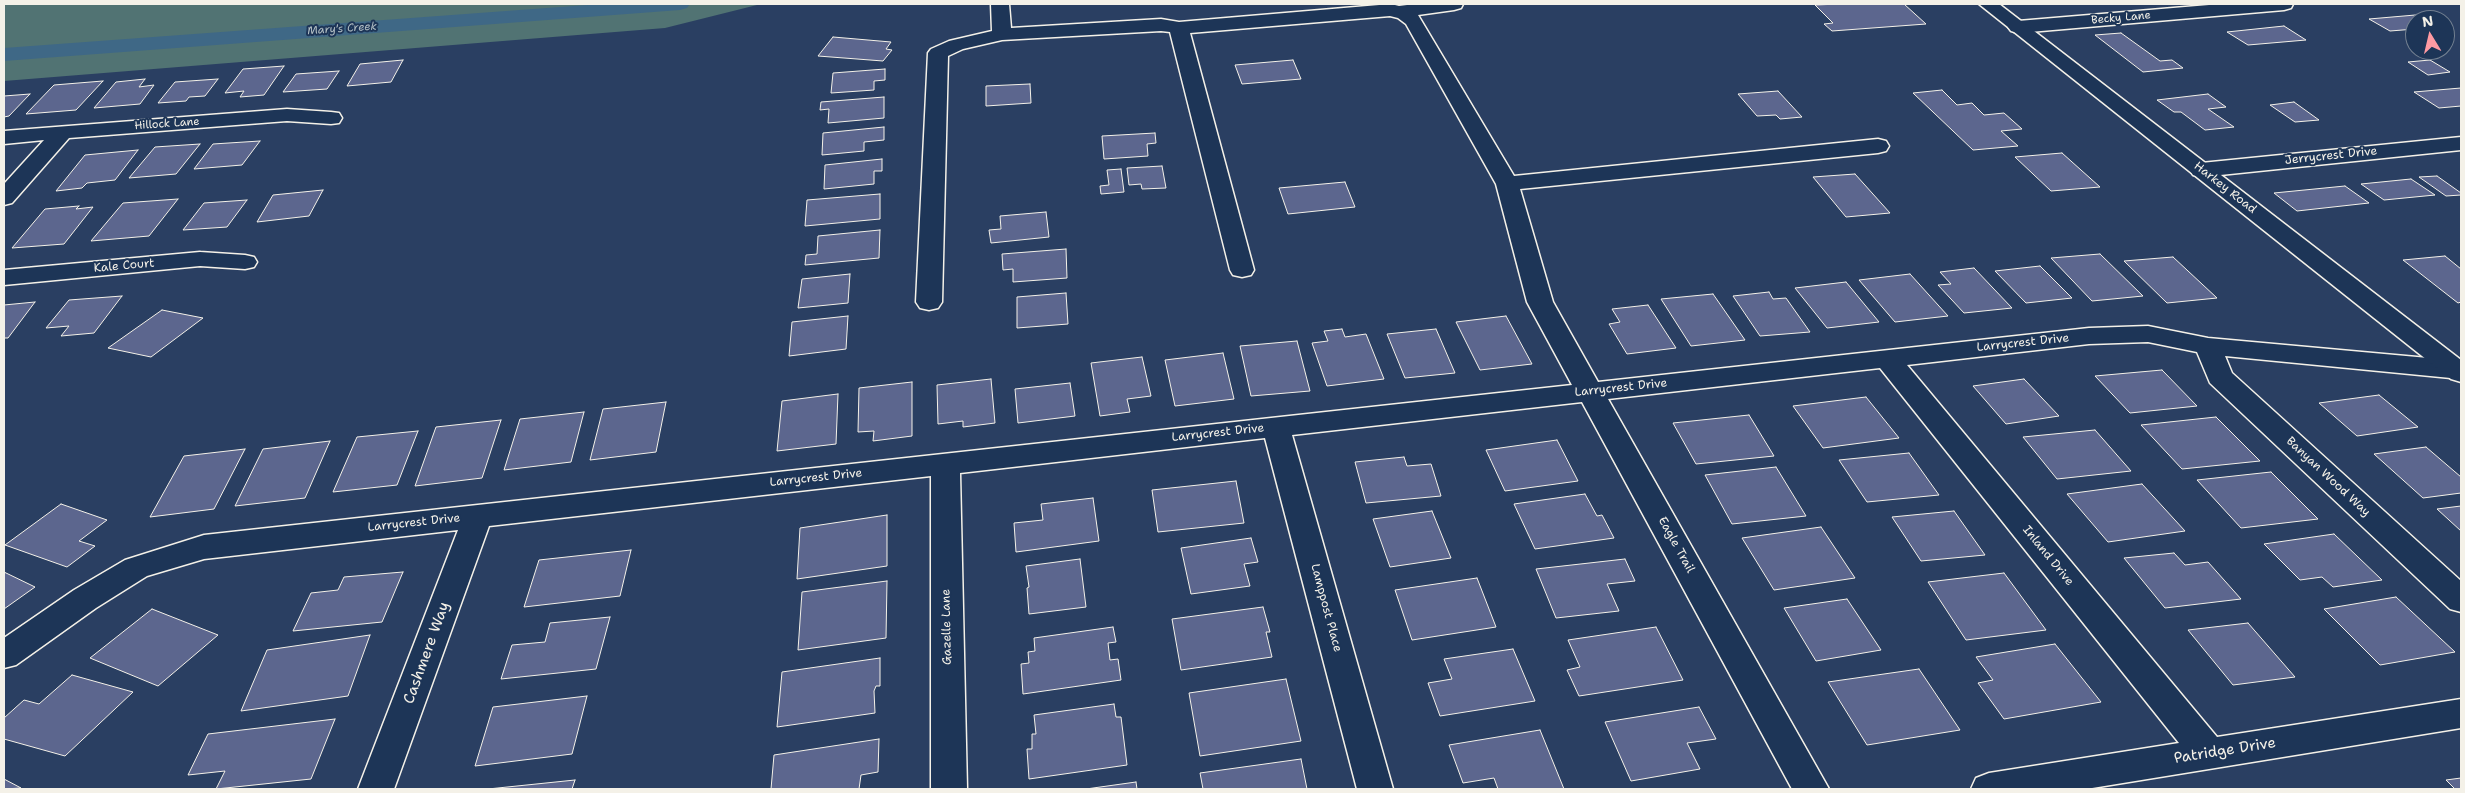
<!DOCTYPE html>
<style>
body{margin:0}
#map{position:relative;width:2465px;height:793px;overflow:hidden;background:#2a3f62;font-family:"Shantell Sans",sans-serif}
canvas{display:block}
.frame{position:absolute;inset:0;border:5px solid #f4f1e8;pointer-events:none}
.north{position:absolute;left:2405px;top:10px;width:50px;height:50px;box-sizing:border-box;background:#1d3557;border:1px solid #738091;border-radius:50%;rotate:351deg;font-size:14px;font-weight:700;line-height:20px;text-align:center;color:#f4f1e8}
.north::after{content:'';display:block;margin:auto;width:18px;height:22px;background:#ff9aa2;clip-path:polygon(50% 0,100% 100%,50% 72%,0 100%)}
</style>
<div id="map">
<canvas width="2465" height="793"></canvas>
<div class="frame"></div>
<div class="north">N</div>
</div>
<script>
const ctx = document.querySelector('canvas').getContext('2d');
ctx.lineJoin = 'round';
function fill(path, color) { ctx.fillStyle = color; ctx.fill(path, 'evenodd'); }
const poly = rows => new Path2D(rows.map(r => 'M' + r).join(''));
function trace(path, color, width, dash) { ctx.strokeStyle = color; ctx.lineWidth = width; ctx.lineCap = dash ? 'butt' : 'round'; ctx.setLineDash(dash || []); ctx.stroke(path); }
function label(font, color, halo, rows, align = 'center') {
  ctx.font = font + ' "Shantell Sans",sans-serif'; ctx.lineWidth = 4; ctx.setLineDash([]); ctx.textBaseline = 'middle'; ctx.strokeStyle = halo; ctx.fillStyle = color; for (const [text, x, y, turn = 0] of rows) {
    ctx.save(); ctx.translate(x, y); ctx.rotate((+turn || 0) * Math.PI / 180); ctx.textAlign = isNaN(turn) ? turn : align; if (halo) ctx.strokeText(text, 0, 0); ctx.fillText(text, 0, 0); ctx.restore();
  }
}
fill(poly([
 [4,4,761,4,665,28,4,81]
]), '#517373');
fill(poly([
 [601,4,690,4,687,8,680,10,4,61,4,48,601,4]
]), '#3f6886');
const building = poly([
 [1840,4,1904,4,1926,24,1832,31,1824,24,1833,23,1815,5,1840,4],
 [2427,14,2438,20,2415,20,2415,29,2390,31,2369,19,2427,14],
 [2284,26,2306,40,2248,45,2227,32,2284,26],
 [2121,33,2160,61,2172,60,2183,68,2143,72,2095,35,2121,33],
 [833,37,891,42,886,49,892,50,883,61,818,56,833,37],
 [403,60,391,82,347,86,360,64,403,60],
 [1293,60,1301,79,1242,84,1235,65,1293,60],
 [2430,60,2450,72,2428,75,2408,62,2430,60],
 [284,66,264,95,240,97,244,91,225,93,243,69,284,66],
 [885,69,885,80,874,81,874,90,831,93,833,73,885,69],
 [339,71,327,89,283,92,296,74,339,71],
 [145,79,139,87,154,85,140,104,94,108,116,82,145,79],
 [218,79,205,96,189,97,186,101,158,103,175,82,218,79],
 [103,81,76,110,26,114,54,85,103,81],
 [1030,84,1031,103,986,106,986,86,1030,84],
 [2461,88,2461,106,2439,108,2414,92,2461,88],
 [1942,90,1957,105,1972,103,1984,115,2004,113,2022,129,2001,131,2018,146,1973,150,1913,93,1942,90],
 [1778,91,1802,117,1780,119,1776,115,1757,116,1738,94,1778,91],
 [30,94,9,116,4,117,4,96,30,94],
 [2208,94,2226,107,2208,109,2234,127,2205,130,2181,112,2174,112,2157,100,2208,94],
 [884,97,884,118,828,123,829,109,820,110,821,102,884,97],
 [2294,102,2319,120,2295,122,2270,105,2294,102],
 [884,127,884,140,864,142,864,151,822,155,823,133,884,127],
 [1155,133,1156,143,1147,144,1148,156,1104,159,1102,136,1155,133],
 [260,141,242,165,194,169,213,144,260,141],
 [200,144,176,174,129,178,155,147,200,144],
 [138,150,115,180,87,183,82,188,56,191,85,155,138,150],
 [2062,153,2100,187,2051,191,2015,157,2062,153],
 [882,159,882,171,874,171,874,184,824,189,825,165,882,159],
 [1162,166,1166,188,1142,189,1141,184,1129,185,1127,168,1162,166],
 [1121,169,1124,192,1101,194,1100,186,1109,185,1107,170,1121,169],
 [1855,174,1890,213,1846,217,1813,177,1855,174],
 [2437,176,2461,193,2461,195,2446,196,2419,177,2437,176],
 [2411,179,2435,195,2384,200,2361,184,2411,179],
 [1345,182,1355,207,1288,214,1279,188,1345,182],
 [2345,186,2369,203,2297,211,2274,193,2345,186],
 [323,190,309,216,257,222,273,195,323,190],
 [880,194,880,219,805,226,807,200,880,194],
 [178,199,149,236,91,241,123,203,178,199],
 [247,200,227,227,183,230,204,203,247,200],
 [79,206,76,209,93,207,64,244,12,248,45,209,79,206],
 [1046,212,1049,237,991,243,989,230,1001,229,1000,216,1046,212],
 [880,230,879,258,805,265,806,255,817,254,818,236,880,230],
 [1066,249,1067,278,1013,282,1013,269,1003,270,1002,254,1066,249],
 [2100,254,2143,296,2092,301,2051,258,2100,254],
 [2445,256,2461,269,2461,302,2458,303,2403,260,2445,256],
 [2173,257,2217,298,2167,303,2124,261,2173,257],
 [2040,266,2072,298,2026,303,1995,271,2040,266],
 [1974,268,2012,308,1964,313,1938,285,1951,284,1940,272,1974,268],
 [850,274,848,303,798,308,802,279,850,274],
 [1910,274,1948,316,1895,322,1859,280,1910,274],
 [1846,282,1879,322,1827,328,1795,288,1846,282],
 [1769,292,1773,299,1786,298,1810,332,1760,336,1733,296,1769,292],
 [1066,293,1068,324,1017,328,1017,297,1066,293],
 [1713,294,1745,340,1691,346,1661,299,1713,294],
 [122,296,94,333,61,336,69,326,46,328,69,300,122,296],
 [35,302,8,338,4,338,4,305,35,302],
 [1648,305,1676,348,1627,354,1609,324,1620,322,1612,309,1648,305],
 [162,310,203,318,151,357,108,348,162,310],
 [848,316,846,349,789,356,792,322,848,316],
 [1506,316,1532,364,1480,370,1456,322,1506,316],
 [1342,329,1345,337,1366,334,1384,379,1327,386,1312,343,1328,341,1324,331,1342,329],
 [1436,329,1455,373,1405,378,1387,334,1436,329],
 [1297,341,1310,391,1251,396,1240,346,1297,341],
 [1223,353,1234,399,1175,406,1165,360,1223,353],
 [1142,357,1151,396,1127,399,1130,412,1100,416,1091,363,1142,357],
 [2162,370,2197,406,2130,413,2095,376,2162,370],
 [991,379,995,423,963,427,963,421,938,424,937,385,991,379],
 [2024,379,2059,416,2006,424,1973,386,2024,379],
 [912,382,912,436,873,441,874,431,858,432,859,388,912,382],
 [1070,383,1075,416,1018,423,1015,389,1070,383],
 [838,394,836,444,777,451,782,401,838,394],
 [2379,395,2418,427,2357,436,2319,403,2379,395],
 [1866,397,1899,438,1823,448,1793,406,1866,397],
 [666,402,656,452,590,460,603,409,666,402],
 [584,412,571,462,504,470,520,419,584,412],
 [1749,415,1774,456,1696,464,1673,423,1749,415],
 [2216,417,2260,461,2182,469,2141,425,2216,417],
 [501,420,482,478,415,486,436,427,501,420],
 [2095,430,2131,471,2057,479,2023,437,2095,430],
 [418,431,397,485,333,492,357,437,418,431],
 [1557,440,1578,481,1505,491,1486,450,1557,440],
 [330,441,305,498,235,506,263,449,330,441],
 [2426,447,2461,477,2461,493,2423,498,2374,454,2426,447],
 [245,449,214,509,150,517,184,456,245,449],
 [1909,453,1939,495,1867,502,1839,460,1909,453],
 [1404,457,1407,466,1431,464,1441,496,1366,503,1355,462,1404,457],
 [1776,467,1806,516,1732,524,1705,475,1776,467],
 [2271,472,2318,519,2241,528,2197,480,2271,472],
 [1236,481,1244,523,1158,532,1152,490,1236,481],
 [2142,484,2185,531,2108,542,2067,494,2142,484],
 [1585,494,1597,516,1602,515,1614,538,1535,549,1514,504,1585,494],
 [1093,498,1099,541,1016,552,1014,523,1043,520,1041,504,1093,498],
 [61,504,107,520,79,541,95,546,67,567,5,545,61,504],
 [2461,506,2461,531,2437,509,2461,506],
 [1432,511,1451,558,1390,567,1373,519,1432,511],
 [1954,511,1985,555,1921,561,1892,517,1954,511],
 [887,515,887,566,797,579,800,528,887,515],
 [1821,527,1855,578,1774,590,1742,538,1821,527],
 [2334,534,2382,580,2333,587,2322,577,2300,580,2264,544,2334,534],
 [1251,538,1258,562,1244,564,1250,586,1191,594,1181,548,1251,538],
 [631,550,620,596,524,607,539,560,631,550],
 [2174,553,2185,565,2208,562,2241,599,2165,608,2124,558,2174,553],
 [1080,559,1086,607,1029,614,1027,588,1029,587,1026,566,1080,559],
 [1625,559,1635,581,1607,584,1619,611,1556,618,1536,569,1625,559],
 [4,572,35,587,4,609,4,572],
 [403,572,382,622,293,631,311,593,338,590,344,577,403,572],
 [2004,573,2046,630,1966,640,1928,582,2004,573],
 [1477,578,1496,627,1412,640,1395,590,1477,578],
 [887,581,886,638,798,650,802,592,887,581],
 [2396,597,2455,652,2380,665,2324,609,2396,597],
 [1847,599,1881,650,1816,661,1784,608,1847,599],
 [1263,607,1270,632,1266,632,1272,657,1181,670,1172,619,1263,607],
 [152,609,218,635,158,686,90,658,152,609],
 [610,617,596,669,501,679,512,645,545,642,550,623,610,617],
 [2248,623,2295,677,2233,685,2188,630,2248,623],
 [1113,627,1116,642,1108,643,1110,660,1118,659,1121,680,1023,694,1021,664,1029,663,1028,652,1035,651,1034,638,1113,627],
 [1656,627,1683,680,1579,696,1567,670,1580,667,1568,640,1656,627],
 [370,635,348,696,241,711,267,650,370,635],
 [2055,644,2101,702,2004,719,1978,683,1993,680,1976,657,2055,644],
 [1513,649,1535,701,1440,716,1428,683,1452,679,1444,659,1513,649],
 [880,658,880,686,876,686,874,691,875,713,777,727,782,672,880,658],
 [1919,669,1960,730,1867,745,1828,682,1919,669],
 [72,675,133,692,65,756,4,739,4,718,24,700,39,704,72,675],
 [1286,679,1301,741,1200,756,1189,693,1286,679],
 [587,696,572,754,475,766,493,707,587,696],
 [1114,704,1116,717,1121,717,1127,765,1029,779,1027,749,1032,749,1032,734,1036,734,1034,715,1114,704],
 [1699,707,1716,739,1687,743,1700,769,1631,781,1605,722,1699,707],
 [335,719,311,779,216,789,225,771,188,775,208,734,335,719],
 [1540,730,1564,789,1498,789,1494,778,1463,783,1449,745,1540,730],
 [879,739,878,772,861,775,859,789,771,789,774,755,879,739],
 [1301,759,1307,789,1203,789,1200,773,1301,759],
 [2461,778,2461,789,2455,789,2446,780,2461,778],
 [4,779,21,788,4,789,4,779],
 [575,780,572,789,488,789,575,780],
 [1136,782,1137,789,1086,789,1136,782]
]);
fill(building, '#5c668e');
trace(building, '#f4f1e8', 1);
const street = poly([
 [991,4,1009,4,1011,28,1161,19,1179,22,1391,4,1399,6,1415,4,1463,4,1461,8,1454,10,1418,15,1514,176,1878,139,1886,141,1889,146,1886,151,1878,153,1520,189,1553,302,1598,382,2089,328,2148,326,2208,338,2461,361,2461,379,2225,356,2232,373,2461,581,2461,612,2450,609,2210,383,2197,352,2148,342,2089,344,1907,365,2217,737,2461,699,2461,728,2086,789,1971,789,1976,778,1989,773,2179,743,1880,368,1608,399,1829,789,1792,789,1582,402,1292,435,1393,789,1357,789,1265,438,960,473,967,789,931,789,931,476,489,526,394,789,358,789,458,530,204,559,147,576,96,608,16,665,4,668,4,638,74,590,125,560,204,535,1572,385,1527,302,1496,184,1406,24,1398,18,1390,16,1190,33,1254,270,1251,275,1242,277,1233,275,1230,270,1170,32,1161,31,1002,40,963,49,948,56,942,302,938,308,929,310,920,308,916,302,928,53,931,49,949,41,992,31,991,4],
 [2221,4,2293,4,2291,8,2284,10,2018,33,2011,31,2008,27,2011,23,2018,21,2221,4],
 [287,109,331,112,339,113,342,118,339,123,331,124,287,121,69,138,12,203,4,205,4,184,44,140,4,144,4,131,287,109],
 [2461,137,2461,150,2201,177,2193,175,2190,170,2193,165,2201,163,2461,137],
 [200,252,245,255,254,257,257,262,254,267,245,269,200,266,4,285,4,270,200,252]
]);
const secondary = poly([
 [1979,4,1999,4,2461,360,2461,382,2451,379,1979,4]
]);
trace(street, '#f4f1e8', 3);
trace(secondary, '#f4f1e8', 3);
fill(street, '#1d3557');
fill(secondary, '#1d3557');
label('11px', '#f4f1e8', '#1d3557', [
 ["Becky Lane",2121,18,-5],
 ["Hillock Lane",167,124,-4]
]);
label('italic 11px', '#b5c1c6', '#1d3557', [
 ["Mary's Creek",342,29,-4]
]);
label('12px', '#f4f1e8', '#1d3557', [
 ["Jerrycrest Drive",2331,156,-6],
 ["Harkey Road",2225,188,38],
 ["Kale Court",124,266,-5],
 ["Larrycrest Drive",2023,343,-6],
 ["Larrycrest Drive",1621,388,-6],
 ["Larrycrest Drive",1218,433,-6],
 ["Banyan Wood Way",2328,477,43],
 ["Larrycrest Drive",816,478,-6],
 ["Larrycrest Drive",414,523,-6],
 ["Eagle Trail",1676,545,61],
 ["Inland Drive",2048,556,51],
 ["Lamppost Place",1326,608,75],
 ["Gazelle Lane",947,627,-91]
]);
label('15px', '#f4f1e8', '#1d3557', [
 ["Cashmere Way",427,653,-70],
 ["Patridge Drive",2225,751,-9]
]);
</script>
